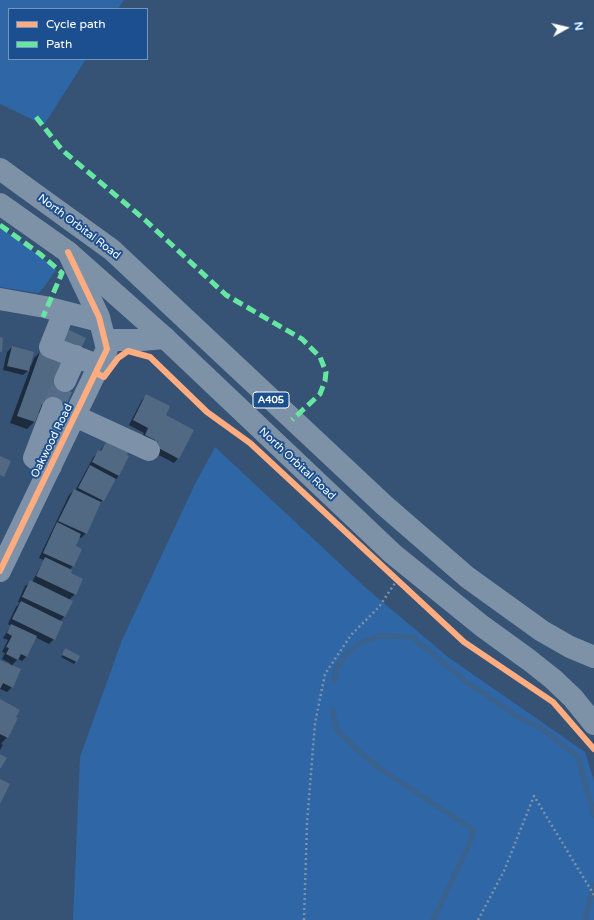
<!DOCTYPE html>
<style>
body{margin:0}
#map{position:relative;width:594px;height:920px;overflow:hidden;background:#365274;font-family:"Varela Round",sans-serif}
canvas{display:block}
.legend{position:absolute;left:8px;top:8px;width:140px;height:52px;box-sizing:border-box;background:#1b4f8f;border:1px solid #7695bc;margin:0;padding:5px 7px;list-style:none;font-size:12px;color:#fff}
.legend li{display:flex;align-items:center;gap:8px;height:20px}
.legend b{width:20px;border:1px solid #7695bc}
.north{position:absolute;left:546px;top:8px;width:40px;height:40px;-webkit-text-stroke:3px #1b4f8f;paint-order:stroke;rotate:82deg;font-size:11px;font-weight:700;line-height:16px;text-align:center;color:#fff}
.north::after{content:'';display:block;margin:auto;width:14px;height:18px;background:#fff;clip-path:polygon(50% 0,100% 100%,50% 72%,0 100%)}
</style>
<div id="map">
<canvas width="594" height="920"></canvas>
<ul class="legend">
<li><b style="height:5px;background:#ffac80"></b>Cycle path</li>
<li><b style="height:5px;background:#66e7a1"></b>Path</li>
</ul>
<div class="north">N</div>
</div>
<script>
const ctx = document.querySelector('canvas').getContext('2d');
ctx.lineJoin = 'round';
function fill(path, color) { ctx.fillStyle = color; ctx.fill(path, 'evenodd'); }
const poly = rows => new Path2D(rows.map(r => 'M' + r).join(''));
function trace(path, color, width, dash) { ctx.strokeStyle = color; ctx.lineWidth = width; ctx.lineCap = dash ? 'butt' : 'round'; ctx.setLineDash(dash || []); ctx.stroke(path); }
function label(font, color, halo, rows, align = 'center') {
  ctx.font = font + ' "Varela Round",sans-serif'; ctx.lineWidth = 4; ctx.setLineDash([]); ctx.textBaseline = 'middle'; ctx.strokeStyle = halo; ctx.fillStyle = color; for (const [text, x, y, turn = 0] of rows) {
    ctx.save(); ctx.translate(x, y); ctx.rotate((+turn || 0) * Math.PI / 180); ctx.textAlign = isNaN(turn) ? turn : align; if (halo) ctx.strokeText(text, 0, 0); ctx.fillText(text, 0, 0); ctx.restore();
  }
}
fill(poly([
 [0,0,124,0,118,9,9,9,9,59,86,59,44,125,0,104],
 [0,227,40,256,56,270,44,287,38,293,0,287],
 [215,447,366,588,448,657,585,752,594,781,594,920,73,920,80,757,122,640,195,484]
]), '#2f66a5');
fill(poly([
 [12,347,31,366,34,358,41,351,52,418,37,412,34,422,27,429,10,423,30,369,23,375,3,370,7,352],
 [147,395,164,415,178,458,174,463,149,450,141,440,144,433,129,425,142,400],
 [108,439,119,475,99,505,86,533,81,538,79,537,74,547,73,566,69,570,75,594,69,600,64,617,60,621,54,639,49,644,35,637,26,657,22,661,18,659,11,666,12,687,7,692,0,689,0,661,9,665,10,663,2,659,5,653,2,652,8,640,3,638,11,626,8,624,16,607,20,603,18,602,25,586,32,582,44,560,39,558,69,495,74,490,75,491,94,456,100,451],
 [66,650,79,656,74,664,61,657],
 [0,701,17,719,7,737,1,744,3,745,0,750]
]), '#0007');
trace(poly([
 [334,682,336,669,347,653,362,642,380,636,412,637,464,680,518,717,541,728,578,757,594,815],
 [333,710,336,729,355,748,382,770,474,830,469,845,433,920],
 [585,920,594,885]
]), '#3b618d', 5);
fill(poly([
 [65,328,86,338,79,353,58,343],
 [0,337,3,338,2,352,0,352],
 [12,346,34,352,29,371,7,366],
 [41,349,65,358,70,383,60,411,42,404,35,422,17,416],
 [146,394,170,406,166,415,194,430,179,459,153,445,155,440,145,435,148,428,133,420],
 [108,438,129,449,127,455,129,456,119,476,92,462,98,450,101,451],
 [0,456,11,461,4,477,0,475],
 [90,465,116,479,104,501,78,488],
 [74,489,101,502,87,534,58,521],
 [57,522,81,534,76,546,82,549,74,567,43,553],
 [45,557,72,570,71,573,83,579,76,595,36,576],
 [30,580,73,601,65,617,22,597],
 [21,601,63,622,55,640,12,619],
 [11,624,37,636,27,657,21,654,18,660,6,654,9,648,6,647,12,636,7,633],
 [65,648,80,656,77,662,62,655],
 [0,660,21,669,13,688,3,683,0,689],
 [0,699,20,710,16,717,18,718,8,738,0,734],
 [0,754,7,758,1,768,0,768],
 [0,779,10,784,0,804]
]), '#526984');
trace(poly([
 [53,408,65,381]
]), '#546c89', 22, [22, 11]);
trace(poly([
 [304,920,307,823,315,723,325,674,351,635,379,607,397,580],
 [478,920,504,871,534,796,594,895]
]), '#7d92a8', 2.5, [2, 3]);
trace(poly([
 [0,299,45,307,92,319,99,317],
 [64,312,50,347,100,366],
 [106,340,141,340,165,338],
 [65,381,76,356],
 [75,416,149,450],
 [51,466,34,458,53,408],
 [0,571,107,349,99,317,68,252]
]), '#7d92a8', 22);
trace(poly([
 [0,169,112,250,384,505,467,577,542,631,570,647,594,657],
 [0,204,68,252,165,338,393,554,482,626,529,660,553,679,573,698,594,724]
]), '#7e92a7', 22);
trace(poly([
 [36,117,62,150,145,220,226,295,302,339,320,357,326,372,325,381,320,394,292,420],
 [0,225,40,254,62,273,43,317]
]), '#66e7a1', 5, [10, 5]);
trace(poly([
 [96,373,104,377,118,358,128,351,150,357,207,412,250,443,464,642,553,702,594,749],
 [0,571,107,349,99,317,68,252]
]), '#ffac80', 6);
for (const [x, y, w] of [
 [271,400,36]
]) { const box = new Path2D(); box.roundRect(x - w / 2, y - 8, w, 16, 3); ctx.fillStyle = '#1b4f8f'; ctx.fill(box); trace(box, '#fff', 1); }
label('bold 10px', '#fff', null, [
 ["A405",271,400]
]);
label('11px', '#fff', '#1b4f8f', [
 ["North Orbital Road",79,227,37],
 ["Oakwood Road",52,441,-64],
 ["North Orbital Road",297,464,43]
]);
</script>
